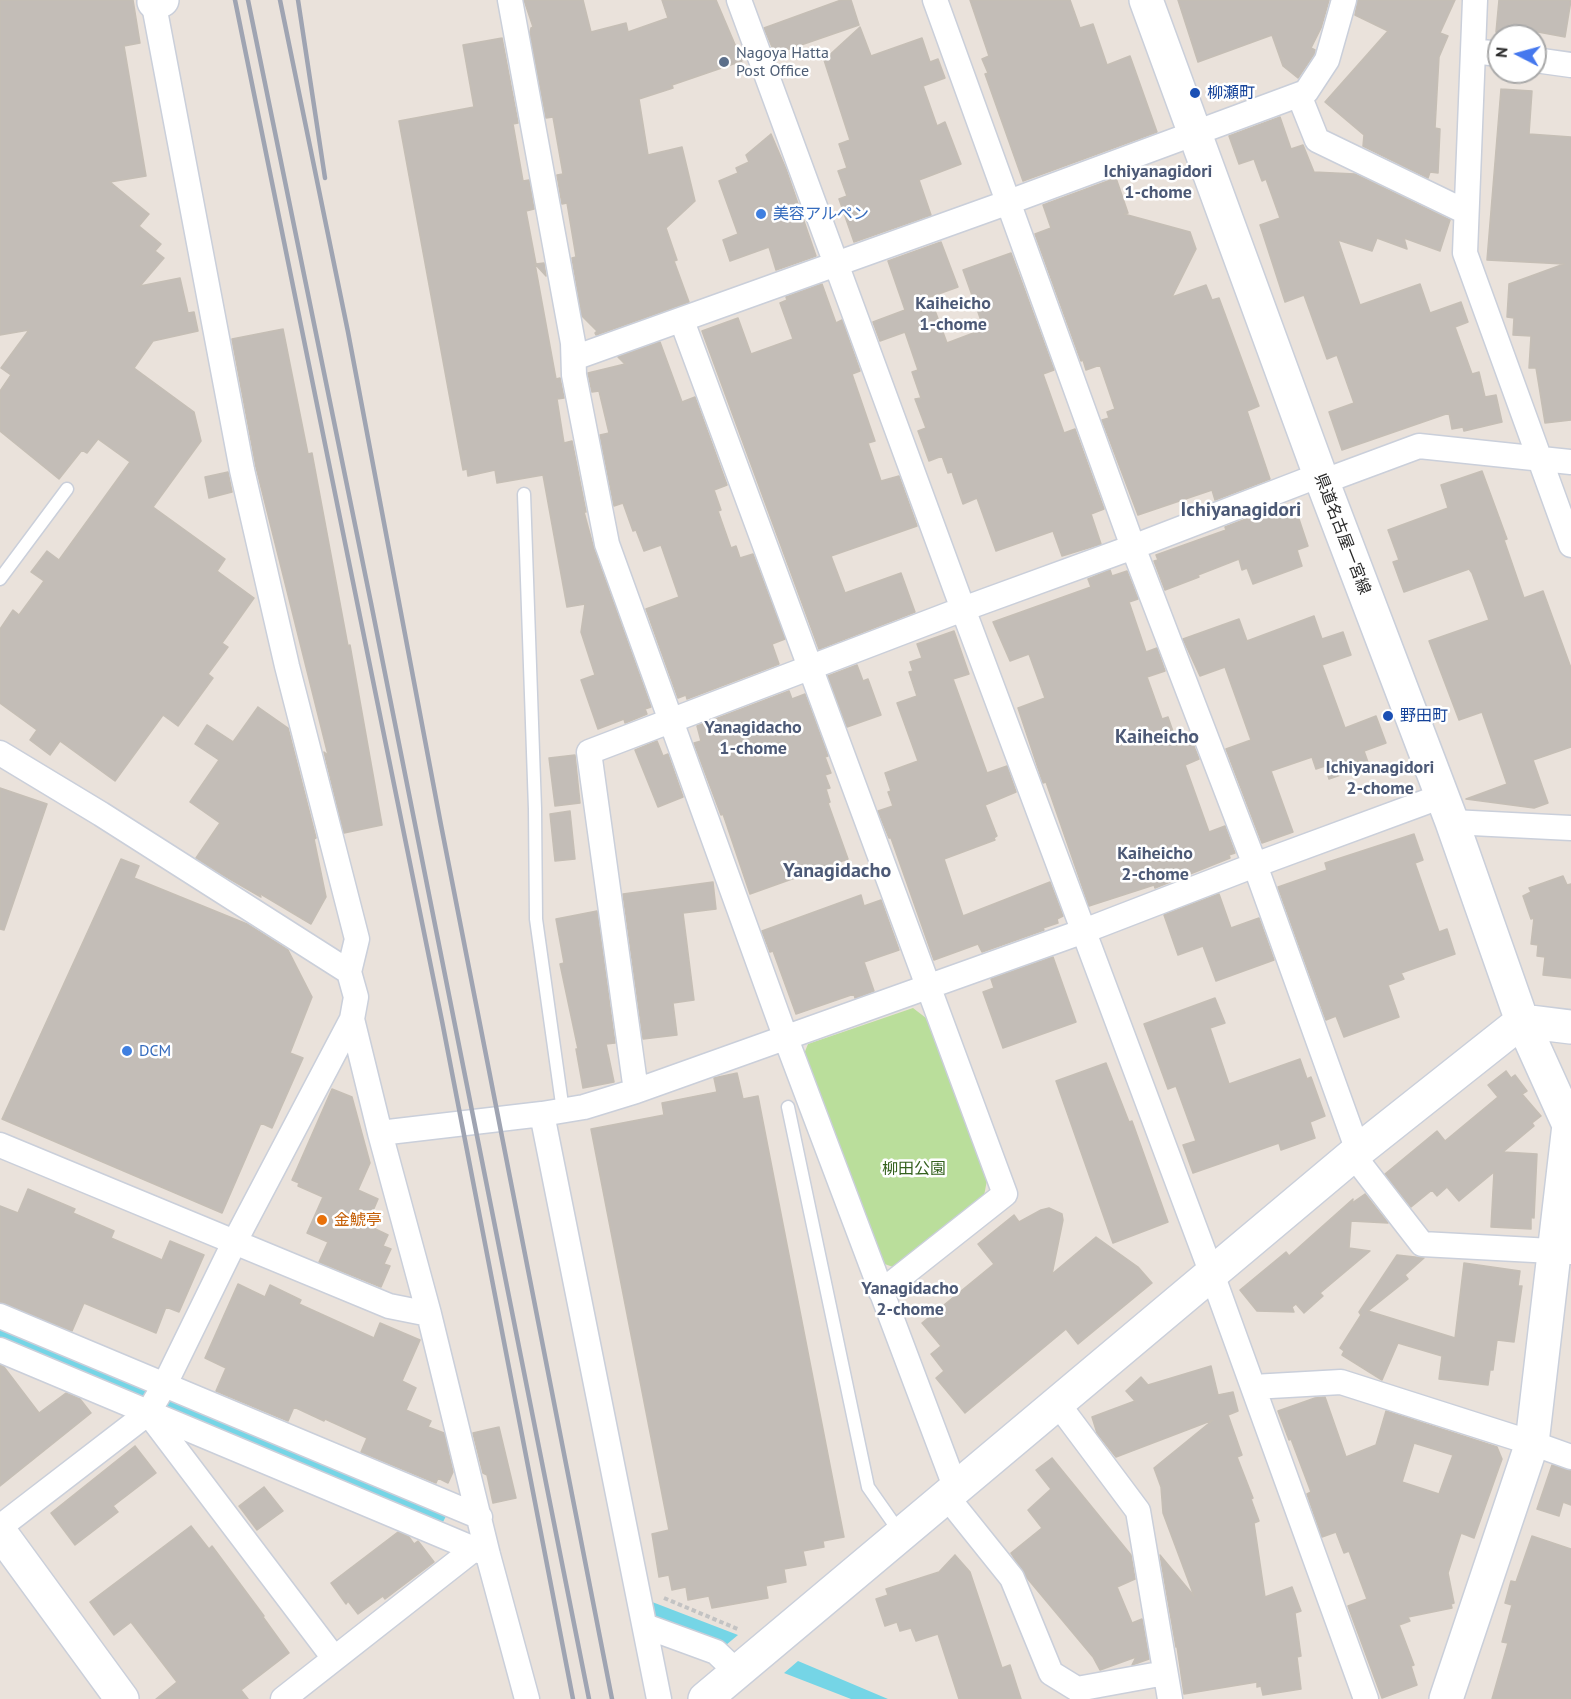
<!DOCTYPE html>
<meta charset="utf-8">
<style>
body{margin:0}
#map{position:relative;width:1571px;height:1699px;overflow:hidden;background:#eae2db;font-family:"PT Sans",sans-serif}
canvas{display:block}
.north{position:absolute;left:1487px;top:24px;width:60px;height:60px;box-sizing:border-box;background:#fff;border:2px solid #a9a9a9;border-radius:50%;rotate:276deg;font-size:16px;font-weight:700;line-height:24px;text-align:center;color:#292929}
.north::after{content:'';display:block;margin:auto;width:21px;height:27px;background:#4578ee;clip-path:polygon(50% 0,100% 100%,50% 72%,0 100%)}
</style>
<div id="map">
<canvas width="1571" height="1699"></canvas>
<div class="north">N</div>
</div>
<script>
const ctx = document.querySelector('canvas').getContext('2d');
ctx.lineJoin = 'round';
function fill(path, color) { ctx.fillStyle = color; ctx.fill(path, 'evenodd'); }
const poly = rows => new Path2D(rows.map(r => 'M' + r).join(''));
function trace(path, color, width, dash) { ctx.strokeStyle = color; ctx.lineWidth = width; ctx.lineCap = dash ? 'butt' : 'round'; ctx.setLineDash(dash || []); ctx.stroke(path); }
function label(font, color, halo, rows, align = 'center') {
  ctx.font = font + ' "PT Sans","Noto Sans JP",sans-serif'; ctx.lineWidth = 5; ctx.setLineDash([]); ctx.textBaseline = 'middle'; ctx.strokeStyle = halo; ctx.fillStyle = color; for (const [text, x, y, turn = 0] of rows) {
    ctx.save(); ctx.translate(x, y); ctx.rotate((+turn || 0) * Math.PI / 180); ctx.textAlign = isNaN(turn) ? turn : align; if (halo) ctx.strokeText(text, 0, 0); ctx.fillText(text, 0, 0); ctx.restore();
  }
}
fill(poly([
 [913,1008,926,1018,987,1180,984,1196,896,1268,879,1262,804,1054,808,1044]
]), '#bade9b');
fill(poly([
 [0,1326,447,1514,441,1526,0,1338],
 [647,1600,738,1635,720,1650,653,1625],
 [798,1661,888,1699,851,1699,784,1673]
]), '#75d5e6');
const building = poly([
 [0,0,133,0,140,43,124,46,146,176,110,182,149,214,139,226,161,244,155,251,164,258,140,286,180,278,188,313,194,312,198,331,153,341,134,368,194,412,201,441,153,507,225,559,217,571,254,598,222,643,228,647,208,674,213,678,178,726,163,715,115,781,60,741,50,755,30,740,37,730,0,703,0,629,13,610,19,615,44,581,31,572,47,551,59,560,130,462,98,439,87,453,82,450,59,479,0,431,0,391,11,375,1,368,29,330,0,335,0,0],
 [524,0,583,0,591,32,626,23,628,32,668,18,662,0,716,0,742,61,672,85,673,88,639,99,648,155,682,147,695,201,666,228,677,260,674,261,689,302,596,335,595,333,597,331,582,316,572,258,576,257,567,203,562,204,557,175,563,174,553,117,546,118,530,33,531,28,533,27,524,0],
 [841,0,851,0,859,25,775,54,764,28,841,0],
 [970,0,1070,0,1080,28,1093,24,1107,65,1130,56,1157,132,1023,181,985,74,988,73,982,59,989,56,970,0],
 [1178,0,1329,0,1321,28,1311,48,1315,50,1314,54,1298,78,1283,66,1272,35,1198,62,1178,0],
 [1358,0,1455,0,1440,33,1448,36,1439,57,1435,128,1440,129,1438,173,1430,172,1428,178,1363,146,1364,135,1325,102,1388,31,1355,15,1358,0],
 [1499,0,1571,0,1565,37,1522,29,1521,36,1496,32,1499,0],
 [860,27,871,56,922,38,930,62,938,59,945,78,923,86,937,126,945,122,961,164,919,180,931,215,854,242,839,199,847,196,838,171,847,168,839,144,850,140,824,60,860,27],
 [502,38,518,123,513,124,523,181,529,180,534,209,526,211,536,264,544,263,546,276,535,264,556,379,560,378,564,398,557,399,564,443,572,441,586,512,584,512,594,549,651,707,645,709,647,714,625,723,624,719,598,729,581,680,595,675,581,632,585,604,567,607,543,475,497,483,495,470,468,476,467,469,463,470,399,121,474,107,463,45,502,38],
 [1501,89,1532,91,1529,134,1571,137,1571,420,1545,423,1536,368,1529,368,1531,336,1513,335,1514,318,1507,317,1509,284,1564,264,1487,260,1501,89],
 [1280,117,1291,149,1303,145,1314,172,1355,174,1450,220,1440,251,1404,238,1407,249,1377,238,1372,251,1338,240,1360,305,1420,284,1430,313,1461,302,1468,322,1455,327,1472,374,1479,372,1485,397,1496,395,1502,422,1464,431,1463,427,1452,429,1449,413,1342,450,1329,412,1354,403,1337,355,1327,359,1304,295,1285,302,1260,225,1280,218,1266,179,1262,181,1254,159,1239,164,1229,136,1280,117],
 [771,134,786,169,816,256,776,270,769,247,730,261,723,240,738,234,719,181,738,173,736,168,749,162,746,155,771,134],
 [1116,178,1128,213,1124,214,1190,232,1196,249,1172,297,1206,285,1212,300,1219,298,1259,406,1247,411,1270,479,1215,500,1212,490,1138,515,1102,420,1109,418,1107,412,1115,409,1100,365,1086,370,1083,360,1081,361,1035,234,1051,228,1043,205,1116,178],
 [941,242,958,287,930,297,947,343,984,329,963,270,1011,253,1054,370,1043,374,1064,433,1075,429,1104,509,1091,514,1101,544,1062,556,1053,531,996,551,977,498,963,504,952,472,948,473,942,456,929,461,918,431,926,428,915,399,921,398,912,372,918,370,905,332,880,341,873,322,905,310,888,261,941,242],
 [822,284,836,323,842,320,860,371,852,374,875,441,868,443,881,481,899,476,917,526,831,556,845,593,901,573,915,612,819,649,702,331,738,318,751,354,793,339,780,303,787,300,786,297,822,284],
 [283,329,308,454,312,453,348,646,350,645,382,825,344,833,324,752,328,755,256,467,232,339,283,329],
 [660,342,682,402,695,397,727,485,714,490,721,510,718,511,731,548,736,546,740,558,753,554,785,639,772,644,779,664,687,699,686,695,678,698,646,609,679,597,661,545,644,551,636,530,633,531,623,503,614,506,600,435,609,433,599,391,592,392,588,373,625,364,618,357,660,342],
 [1482,471,1507,539,1504,540,1524,598,1543,591,1571,668,1571,747,1533,760,1548,803,1534,808,1466,799,1507,784,1482,712,1459,720,1429,641,1489,620,1472,573,1469,569,1404,592,1393,562,1399,560,1388,530,1448,508,1441,485,1482,471],
 [228,472,232,492,209,498,205,477,228,472],
 [1280,506,1282,512,1295,507,1308,546,1297,550,1302,566,1253,584,1247,568,1242,570,1239,559,1198,575,1199,577,1165,590,1154,561,1158,560,1156,555,1226,530,1225,527,1280,506],
 [1110,570,1112,576,1127,571,1138,599,1129,602,1146,652,1157,648,1165,671,1147,677,1162,719,1168,717,1178,746,1192,741,1199,759,1185,765,1209,832,1225,826,1235,853,1229,855,1230,858,1155,888,1154,885,1089,906,1046,782,1043,783,1018,708,1045,698,1029,654,1010,661,993,622,1091,587,1088,579,1110,570],
 [1314,616,1322,639,1343,632,1351,655,1322,665,1345,728,1376,716,1386,743,1364,751,1369,765,1329,779,1325,766,1316,769,1312,757,1271,771,1293,832,1262,843,1226,749,1251,740,1225,667,1200,676,1183,639,1239,619,1247,641,1314,616],
 [954,631,969,674,953,679,987,773,1007,766,1016,792,985,805,997,836,994,838,995,840,944,859,963,916,1050,882,1063,916,1057,919,1058,923,1043,928,1044,930,982,952,978,944,934,960,891,838,889,838,878,811,893,806,888,792,891,791,885,773,918,761,897,703,917,696,909,672,913,671,910,662,922,658,917,644,954,631],
 [857,665,863,681,868,679,881,715,847,727,828,676,857,665],
 [789,691,792,699,805,694,828,756,825,757,831,773,825,775,830,788,826,789,830,802,828,803,848,859,750,894,723,814,721,815,694,743,701,741,697,726,789,691],
 [258,707,288,728,316,838,314,839,326,897,311,924,259,893,261,897,223,875,196,858,220,823,190,802,219,760,195,744,207,725,233,742,258,707],
 [657,741,663,756,668,754,683,797,658,807,635,750,657,741],
 [575,755,580,803,555,806,549,758,575,755],
 [0,788,47,804,4,930,0,929,0,788],
 [570,811,575,859,555,861,550,814,570,811],
 [1414,834,1423,860,1415,863,1439,932,1447,929,1455,954,1401,973,1404,979,1388,985,1399,1017,1344,1037,1336,1016,1326,1020,1278,887,1327,870,1325,863,1414,834],
 [121,859,139,866,134,878,247,924,288,950,312,997,290,1053,303,1058,272,1128,261,1123,222,1213,2,1119,121,859],
 [1563,876,1567,885,1571,884,1571,978,1543,975,1545,957,1537,956,1538,945,1531,944,1534,918,1531,919,1523,896,1531,892,1529,888,1563,876],
 [713,882,716,909,683,913,694,1000,673,1003,677,1035,643,1039,623,894,713,882],
 [1219,894,1231,928,1259,918,1274,960,1216,981,1203,946,1178,955,1164,915,1219,894],
 [861,895,864,906,881,900,899,950,864,962,874,991,855,998,854,994,796,1014,773,951,770,952,762,931,861,895],
 [597,911,615,1043,606,1044,614,1082,583,1088,576,1049,578,1049,560,964,564,963,556,919,597,911],
 [1053,957,1076,1022,1003,1048,983,992,994,988,991,979,1053,957],
 [1215,998,1225,1023,1210,1028,1229,1084,1300,1059,1307,1079,1311,1077,1325,1116,1310,1122,1315,1138,1281,1150,1279,1143,1193,1173,1183,1145,1196,1141,1176,1086,1168,1089,1144,1024,1215,998],
 [1106,1063,1129,1122,1132,1121,1168,1222,1113,1243,1056,1081,1106,1063],
 [1506,1071,1511,1078,1515,1075,1527,1091,1522,1094,1541,1116,1532,1123,1534,1126,1503,1152,1537,1154,1534,1218,1531,1217,1531,1229,1491,1227,1494,1172,1459,1201,1447,1187,1437,1196,1432,1190,1411,1207,1385,1174,1437,1131,1445,1141,1498,1097,1488,1085,1506,1071],
 [737,1073,743,1099,758,1096,844,1537,823,1541,824,1547,803,1551,806,1565,784,1569,786,1582,766,1586,768,1598,712,1608,709,1596,688,1600,686,1587,672,1590,669,1575,659,1577,652,1534,669,1530,591,1129,664,1115,662,1103,717,1092,714,1078,737,1073],
 [332,1089,352,1097,370,1163,358,1190,378,1199,367,1225,388,1235,383,1246,391,1249,384,1264,390,1266,381,1287,319,1262,328,1242,307,1233,323,1197,298,1186,299,1183,292,1180,332,1089],
 [28,1189,75,1209,73,1213,114,1231,111,1238,162,1260,170,1241,204,1255,179,1312,166,1307,156,1333,84,1303,72,1331,0,1302,0,1206,18,1213,28,1189],
 [1365,1194,1388,1223,1351,1221,1349,1248,1370,1251,1320,1293,1323,1296,1304,1313,1296,1304,1292,1307,1294,1312,1257,1311,1240,1290,1286,1252,1289,1256,1353,1199,1352,1203,1365,1194],
 [1049,1208,1062,1214,1063,1220,1052,1274,1096,1237,1138,1267,1152,1283,1078,1344,1066,1329,965,1413,936,1378,944,1371,931,1354,941,1346,922,1323,994,1264,978,1244,1014,1215,1019,1222,1041,1210,1049,1208],
 [1397,1255,1424,1258,1405,1275,1408,1279,1368,1311,1455,1338,1464,1263,1520,1271,1518,1286,1522,1286,1514,1342,1497,1340,1493,1370,1490,1370,1488,1385,1439,1379,1442,1356,1398,1343,1382,1380,1342,1355,1344,1351,1340,1348,1361,1315,1359,1312,1397,1255],
 [238,1284,265,1297,270,1285,301,1300,299,1304,374,1338,380,1323,420,1340,402,1381,416,1388,406,1410,431,1421,428,1427,444,1433,453,1472,448,1483,438,1478,436,1483,361,1452,367,1438,325,1419,324,1421,294,1407,288,1421,216,1391,226,1368,205,1358,238,1284],
 [0,1365,4,1367,39,1413,66,1393,80,1399,91,1413,0,1486,0,1365],
 [1211,1366,1218,1395,1233,1392,1238,1411,1228,1415,1242,1455,1237,1457,1253,1498,1251,1499,1259,1521,1254,1523,1265,1597,1292,1587,1301,1611,1295,1613,1301,1656,1297,1657,1301,1689,1263,1695,1261,1686,1257,1687,1257,1682,1184,1694,1177,1647,1176,1647,1160,1555,1194,1596,1163,1513,1161,1487,1154,1468,1213,1420,1116,1457,1097,1433,1092,1417,1135,1401,1126,1391,1141,1377,1148,1385,1211,1366],
 [1325,1397,1346,1457,1376,1445,1386,1411,1497,1447,1502,1459,1474,1538,1461,1533,1448,1573,1454,1603,1451,1604,1452,1608,1408,1617,1410,1621,1399,1625,1414,1665,1411,1666,1417,1685,1382,1698,1348,1606,1367,1599,1349,1551,1344,1553,1336,1532,1322,1537,1307,1494,1311,1492,1291,1439,1289,1440,1278,1411,1315,1398,1325,1397],
 [1414,1443,1453,1455,1439,1494,1402,1482,1414,1443],
 [499,1427,516,1498,493,1503,487,1475,483,1473,473,1433,499,1427],
 [135,1446,156,1473,113,1506,118,1512,75,1545,51,1513,135,1446],
 [1052,1458,1131,1555,1135,1579,1117,1587,1132,1623,1142,1619,1149,1659,1132,1665,1136,1657,1100,1670,1093,1657,1027,1578,1011,1553,1042,1528,1028,1510,1051,1489,1036,1470,1052,1458],
 [1552,1465,1571,1471,1571,1505,1563,1502,1559,1516,1537,1509,1552,1465],
 [264,1487,283,1511,257,1530,239,1506,264,1487],
 [191,1526,209,1549,212,1546,264,1616,263,1617,289,1653,241,1690,248,1699,156,1699,177,1682,131,1622,114,1635,90,1602,191,1526],
 [398,1532,409,1537,414,1544,418,1541,434,1562,385,1599,383,1596,358,1614,348,1601,346,1604,331,1583,398,1532],
 [1532,1536,1571,1549,1571,1699,1492,1699,1508,1643,1502,1642,1512,1605,1505,1603,1511,1581,1516,1582,1532,1536],
 [955,1555,970,1572,1002,1668,1010,1665,1021,1699,959,1699,938,1634,916,1641,911,1628,900,1631,897,1622,885,1626,876,1599,888,1595,886,1589,939,1572,955,1555]
]);
fill(building, '#c3bdb7');
trace(building, '#c5beb5', 1.5);
const lane = poly([
 [524,494,535,809,536,919,563,1111],
 [0,579,67,489],
 [788,1107,868,1487,901,1534]
]);
const street = poly([
 [153,0,242,470,287,666,357,939,349,972],
 [510,0,573,343,574,375,607,544,785,1036,956,1489],
 [739,0,963,609,1212,1274,1366,1699],
 [935,0,1133,547,1255,865,1358,1151],
 [1475,0,1465,253,1571,545],
 [1473,51,1499,54],
 [1535,60,1571,65],
 [1299,95,1317,140,1466,212],
 [682,321,1005,1194,881,1292],
 [574,358,1009,202,1306,92,1327,60,1344,0],
 [1322,482,1419,446,1571,462],
 [0,753,101,814,349,972,356,997,352,1019,380,1133,542,1114,584,1107,636,1091,1084,931,1255,865,1442,796],
 [1452,822,1571,828],
 [636,1091,589,752,963,609,1133,547,1320,475],
 [542,1114,659,1699],
 [380,1133,429,1314,488,1555,527,1699],
 [0,1145,389,1306,429,1314],
 [1353,1155,1422,1244,1571,1252],
 [0,1316,480,1517],
 [0,1350,474,1549],
 [1253,1387,1341,1382,1532,1443,1571,1457],
 [1058,1404,1138,1511,1170,1699],
 [149,1414,334,1658],
 [947,1497,1012,1578,1051,1673,1077,1689,1165,1673],
 [0,1527,148,1413,165,1384,234,1243,352,1019],
 [645,1626,716,1652,737,1672],
 [283,1699,474,1549,485,1553]
]);
const secondary = poly([
 [1146,0,1320,475,1452,822,1522,1021,1569,1125,1532,1443,1446,1699],
 [154,2,162,0],
 [1522,1021,1571,1027],
 [0,1532,122,1699],
 [705,1699,1353,1155,1522,1021]
]);
trace(lane, '#cacfda', 15);
trace(street, '#cacfda', 27);
trace(secondary, '#cacfda', 36);
trace(poly([
 [664,1598,740,1630]
]), '#c3c3c3', 4, [4.5, 3]);
trace(lane, '#fff', 12);
trace(street, '#fff', 24);
trace(secondary, '#fff', 33);
trace(poly([
 [235,0,442,1021,573,1699],
 [248,0,371,603,589,1699],
 [280,0,348,332,441,825,612,1699],
 [298,0,325,178]
]), '#9fa4b2', 4.5);
for (const [x, y, r, color] of [
 [724,62,6,"#5c6f8a"],
 [1195,93,6,"#1a4fb4"],
 [761,214,6,"#3f7fe0"],
 [1388,716,6,"#1a4fb4"],
 [127,1051,6,"#3f7fe0"],
 [322,1220,6,"#e8710a"]
]) { const dot = new Path2D(); dot.arc(x, y, r, 0, 2 * Math.PI); ctx.fillStyle = color; ctx.fill(dot); trace(dot, '#fff', 2); }
label('16px', '#4e5e75', '#fff', [
 ["Nagoya Hatta",736,53],
 ["Post Office",736,71]
], 'left');
label('16px', '#164399', '#fff', [
 ["柳瀬町",1207,93],
 ["野田町",1400,716]
], 'left');
label('16px', '#366cbe', '#fff', [
 ["美容アルペン",773,214],
 ["DCM",139,1051]
], 'left');
label('16px', '#292929', '#fff', [
 ["県道名古屋一宮線",1342,534,69]
]);
label('16px', '#34611e', '#fff', [
 ["柳田公園",914,1169]
]);
label('16px', '#c56008', '#fff', [
 ["金鯱亭",334,1220]
], 'left');
label('bold 18px', '#4c5976', '#fff', [
 ["Ichiyanagidori",1158,172],
 ["1-chome",1158,193],
 ["Kaiheicho",953,304],
 ["1-chome",953,325],
 ["Yanagidacho",753,728],
 ["1-chome",753,749],
 ["Ichiyanagidori",1380,768],
 ["2-chome",1380,789],
 ["Kaiheicho",1155,854],
 ["2-chome",1155,875],
 ["Yanagidacho",910,1289],
 ["2-chome",910,1310]
]);
label('bold 20px', '#4c5976', '#fff', [
 ["Ichiyanagidori",1241,510],
 ["Kaiheicho",1157,737],
 ["Yanagidacho",837,871]
]);
</script>
